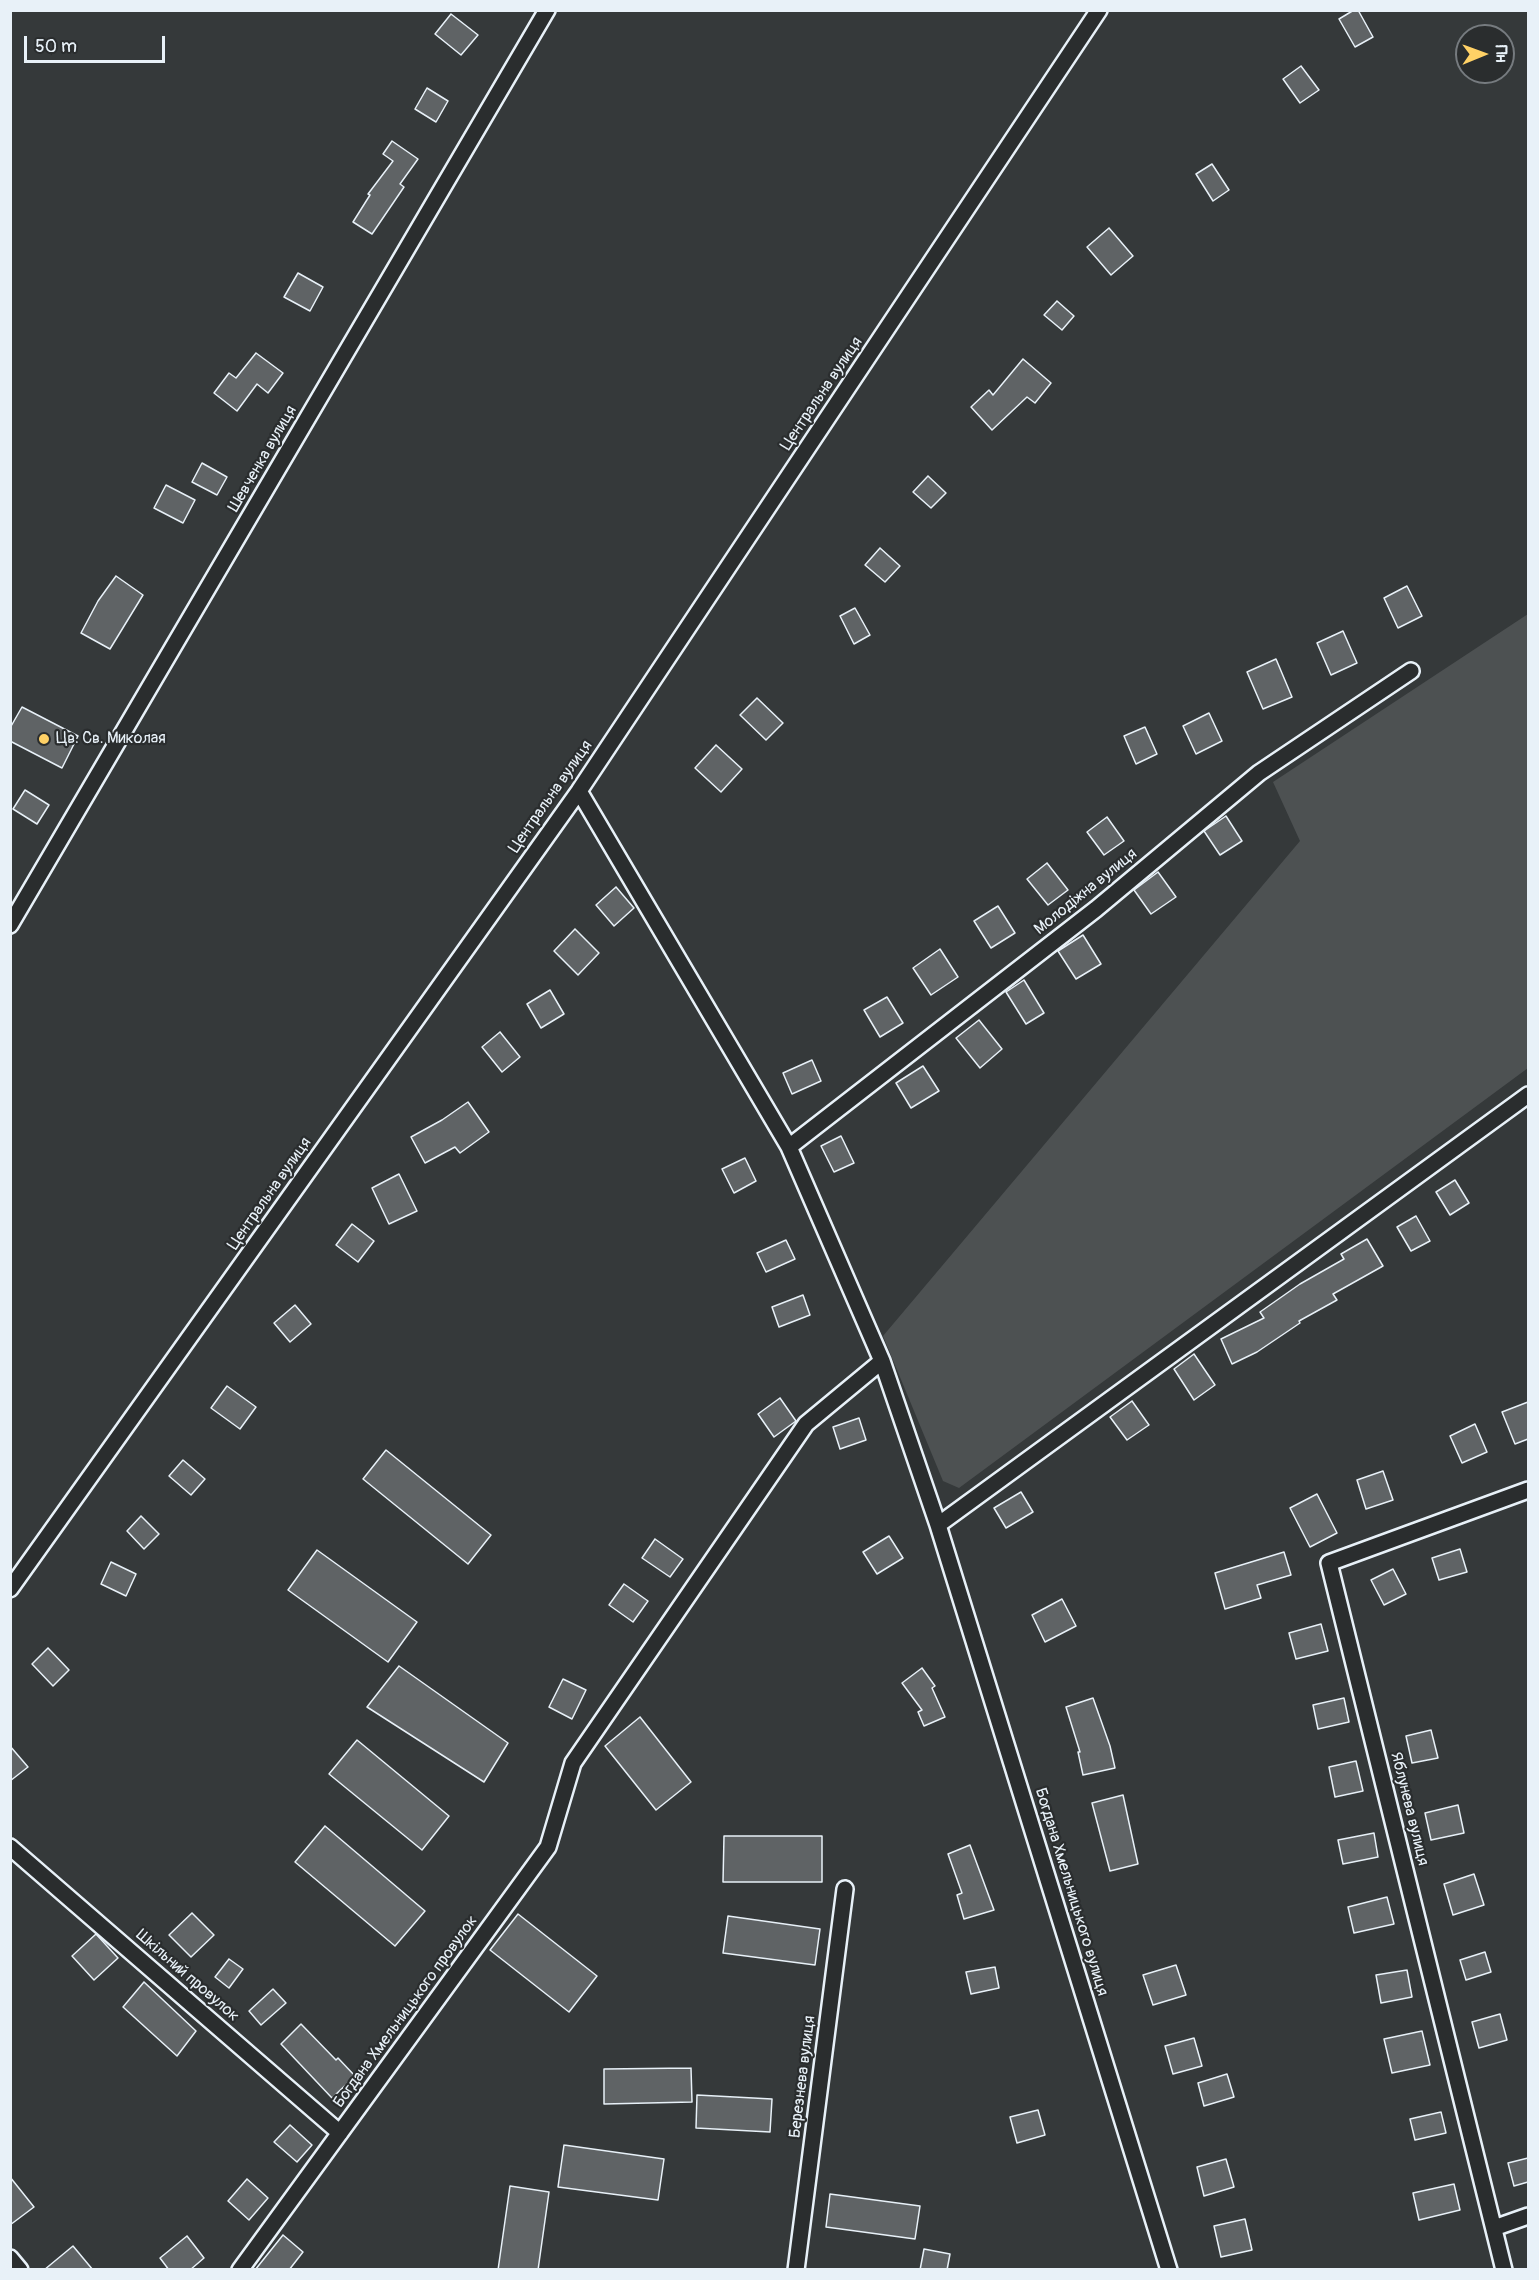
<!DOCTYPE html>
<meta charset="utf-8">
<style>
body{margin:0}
#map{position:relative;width:1539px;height:2280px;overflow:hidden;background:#35393a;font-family:Pangolin,sans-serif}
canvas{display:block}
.frame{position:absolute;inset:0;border:12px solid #e8f1f8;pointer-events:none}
.north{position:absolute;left:1455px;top:24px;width:60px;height:60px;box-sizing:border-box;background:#2a2d2e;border:2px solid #767b7f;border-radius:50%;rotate:89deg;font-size:16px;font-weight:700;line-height:24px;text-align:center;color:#e8f1f8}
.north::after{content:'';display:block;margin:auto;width:21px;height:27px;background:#ffd166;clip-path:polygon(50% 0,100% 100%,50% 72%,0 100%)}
.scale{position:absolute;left:24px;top:36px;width:141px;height:27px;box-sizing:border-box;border:3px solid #e8f1f8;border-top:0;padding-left:8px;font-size:18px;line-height:21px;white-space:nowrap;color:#e8f1f8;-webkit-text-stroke:4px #2a2d2e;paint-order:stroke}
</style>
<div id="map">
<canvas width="1539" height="2280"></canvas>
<div class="frame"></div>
<div class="north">Пн</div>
<div class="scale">50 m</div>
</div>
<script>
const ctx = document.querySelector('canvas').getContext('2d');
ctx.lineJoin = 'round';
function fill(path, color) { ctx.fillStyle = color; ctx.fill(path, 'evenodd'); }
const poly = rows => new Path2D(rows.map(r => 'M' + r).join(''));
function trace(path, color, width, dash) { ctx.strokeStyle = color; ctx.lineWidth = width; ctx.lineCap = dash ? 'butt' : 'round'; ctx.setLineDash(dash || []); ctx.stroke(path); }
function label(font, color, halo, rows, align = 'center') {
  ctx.font = font + ' Pangolin,sans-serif'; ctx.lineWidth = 4.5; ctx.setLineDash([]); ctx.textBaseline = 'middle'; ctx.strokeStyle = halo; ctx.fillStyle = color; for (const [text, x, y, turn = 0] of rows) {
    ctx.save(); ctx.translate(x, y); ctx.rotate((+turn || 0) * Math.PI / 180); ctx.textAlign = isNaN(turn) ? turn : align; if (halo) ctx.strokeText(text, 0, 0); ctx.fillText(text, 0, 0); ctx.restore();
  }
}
fill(poly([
 [1528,614,1528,1068,959,1488,943,1481,883,1336,1300,841,1273,782]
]), '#4d5152');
const building = poly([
 [1354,10,1358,10,1373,37,1355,47,1339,19,1354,10],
 [451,14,478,35,461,55,435,34,451,14],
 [1301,66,1319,90,1300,103,1283,79,1301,66],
 [427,88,448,101,436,122,415,109,427,88],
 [392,141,418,159,400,184,404,187,372,234,353,222,370,195,368,194,393,161,383,154,392,141],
 [1212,164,1229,190,1213,201,1196,174,1212,164],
 [1109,228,1133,256,1111,275,1087,247,1109,228],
 [298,273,323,287,310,311,284,297,298,273],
 [1057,301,1074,316,1062,330,1044,315,1057,301],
 [256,353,283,373,268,393,257,384,237,411,214,393,229,373,236,378,256,353],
 [1023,359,1051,383,1035,403,1027,397,992,430,971,407,989,390,993,395,1023,359],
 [202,463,227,477,217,495,192,482,202,463],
 [928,476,946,493,931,508,913,492,928,476],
 [166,485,195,500,183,523,154,508,166,485],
 [880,548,900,566,885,582,865,565,880,548],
 [116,576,143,595,110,649,81,633,98,601,116,576],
 [1407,586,1422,616,1398,628,1384,598,1407,586],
 [855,608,870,635,854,644,840,616,855,608],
 [1343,631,1357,663,1331,675,1317,643,1343,631],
 [1276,659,1292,697,1263,709,1247,672,1276,659],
 [757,698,783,723,766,740,740,715,757,698],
 [22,707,78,736,62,768,10,741,10,728,22,707],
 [1209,713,1222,741,1196,754,1183,726,1209,713],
 [1145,727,1157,754,1136,764,1124,736,1145,727],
 [716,745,742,769,721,792,695,768,716,745],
 [25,790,49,805,37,824,13,809,25,790],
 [1226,816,1242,841,1220,855,1204,831,1226,816],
 [1107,817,1124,841,1104,855,1087,832,1107,817],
 [1047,863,1068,890,1048,905,1027,879,1047,863],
 [1158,872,1176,897,1151,914,1134,890,1158,872],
 [616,887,634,908,614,926,596,905,616,887],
 [998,906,1015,933,991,948,974,921,998,906],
 [575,929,599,953,578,975,554,951,575,929],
 [1083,935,1101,964,1076,979,1058,951,1083,935],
 [940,949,958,977,931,995,913,968,940,949],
 [1024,980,1044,1013,1026,1024,1006,992,1024,980],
 [550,990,564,1014,541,1028,527,1004,550,990],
 [887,997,903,1023,880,1037,864,1010,887,997],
 [979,1020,1002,1049,980,1068,956,1038,979,1020],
 [500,1032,520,1057,502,1072,482,1047,500,1032],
 [812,1060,821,1081,792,1094,783,1073,812,1060],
 [923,1066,939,1091,911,1108,896,1083,923,1066],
 [468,1102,489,1132,460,1153,455,1147,425,1163,411,1137,442,1120,468,1102],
 [841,1136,854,1163,834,1172,821,1146,841,1136],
 [745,1158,756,1181,734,1193,722,1169,745,1158],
 [399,1174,417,1211,389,1224,372,1188,399,1174],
 [1455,1180,1469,1203,1450,1215,1436,1192,1455,1180],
 [1416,1216,1430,1241,1411,1251,1397,1227,1416,1216],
 [352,1224,374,1241,358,1262,336,1245,352,1224],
 [1367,1239,1383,1266,1333,1294,1337,1300,1299,1321,1300,1323,1257,1352,1232,1364,1221,1339,1264,1318,1260,1312,1300,1284,1344,1259,1341,1254,1367,1239],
 [786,1240,795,1259,766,1272,757,1253,786,1240],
 [803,1295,810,1315,779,1327,772,1307,803,1295],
 [295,1305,311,1324,290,1342,274,1323,295,1305],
 [1194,1354,1215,1385,1194,1400,1174,1369,1194,1354],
 [227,1386,256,1407,240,1429,211,1408,227,1386],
 [780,1398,796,1421,774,1437,758,1414,780,1398],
 [1132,1401,1149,1425,1127,1440,1110,1417,1132,1401],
 [1528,1402,1528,1439,1515,1444,1502,1412,1528,1402],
 [859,1418,866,1440,840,1449,833,1427,859,1418],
 [1475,1424,1487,1452,1462,1463,1450,1436,1475,1424],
 [386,1450,491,1535,468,1564,363,1479,386,1450],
 [183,1460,205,1479,191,1495,169,1476,183,1460],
 [1383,1471,1393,1500,1366,1509,1357,1480,1383,1471],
 [1021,1492,1033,1512,1006,1528,994,1508,1021,1492],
 [1317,1494,1337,1533,1310,1547,1290,1508,1317,1494],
 [141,1516,159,1534,144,1549,127,1531,141,1516],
 [889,1536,903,1558,877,1574,863,1552,889,1536],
 [655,1539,683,1559,670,1577,642,1558,655,1539],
 [1460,1549,1467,1572,1439,1580,1432,1558,1460,1549],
 [317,1550,417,1622,388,1662,288,1590,317,1550],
 [1284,1552,1291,1575,1257,1585,1261,1598,1225,1609,1215,1573,1284,1552],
 [111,1562,136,1574,126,1596,101,1584,111,1562],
 [1393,1569,1406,1594,1384,1605,1371,1580,1393,1569],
 [624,1584,648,1601,633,1622,609,1605,624,1584],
 [1062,1599,1076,1626,1045,1642,1032,1615,1062,1599],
 [1321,1624,1328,1651,1296,1659,1289,1633,1321,1624],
 [48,1648,69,1670,53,1686,32,1664,48,1648],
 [399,1666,508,1743,484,1782,367,1707,399,1666],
 [922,1668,935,1686,932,1688,945,1717,924,1726,918,1712,922,1710,902,1683,922,1668],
 [563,1679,586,1690,572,1719,549,1707,563,1679],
 [1093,1698,1110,1746,1115,1768,1083,1775,1078,1752,1080,1752,1066,1707,1093,1698],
 [1344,1698,1349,1722,1318,1729,1313,1705,1344,1698],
 [640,1717,691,1782,656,1810,605,1746,640,1717],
 [1431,1730,1438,1758,1412,1763,1406,1736,1431,1730],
 [357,1740,449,1816,422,1850,329,1774,357,1740],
 [10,1746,28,1767,10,1781,10,1746],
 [1356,1761,1363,1791,1335,1797,1329,1767,1356,1761],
 [1123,1795,1138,1864,1110,1871,1092,1803,1123,1795],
 [1458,1805,1464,1833,1431,1840,1425,1813,1458,1805],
 [325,1826,425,1911,395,1946,295,1862,325,1826],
 [1374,1833,1378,1857,1343,1864,1338,1840,1374,1833],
 [724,1836,822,1836,822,1882,723,1882,724,1836],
 [970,1845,994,1910,964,1919,957,1895,962,1893,948,1854,970,1845],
 [1474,1874,1484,1905,1453,1915,1444,1884,1474,1874],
 [1387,1897,1394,1924,1354,1933,1348,1907,1387,1897],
 [192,1913,214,1935,191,1957,169,1935,192,1913],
 [518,1914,597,1976,569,2012,490,1950,518,1914],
 [728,1916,820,1929,815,1965,723,1953,728,1916],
 [96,1934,118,1958,94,1980,72,1956,96,1934],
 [1485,1952,1491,1972,1466,1980,1460,1960,1485,1952],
 [229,1959,243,1969,229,1988,215,1977,229,1959],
 [1176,1965,1186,1995,1153,2005,1143,1975,1176,1965],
 [995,1967,999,1988,971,1994,966,1972,995,1967],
 [1407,1970,1412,1997,1381,2003,1376,1975,1407,1970],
 [144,1982,196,2031,177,2056,123,2007,144,1982],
 [273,1989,286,2003,261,2025,249,2011,273,1989],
 [1500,2014,1507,2040,1479,2048,1472,2022,1500,2014],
 [301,2024,336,2060,338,2058,355,2076,332,2098,281,2044,301,2024],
 [1422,2031,1430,2065,1392,2073,1384,2039,1422,2031],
 [1194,2038,1202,2066,1173,2074,1165,2046,1194,2038],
 [691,2068,692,2102,604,2104,604,2069,691,2068],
 [1227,2074,1234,2097,1204,2106,1198,2083,1227,2074],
 [697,2095,772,2099,770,2132,696,2128,697,2095],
 [1038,2110,1045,2135,1017,2143,1010,2117,1038,2110],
 [1441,2112,1446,2133,1415,2140,1410,2119,1441,2112],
 [290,2125,312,2145,297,2162,274,2142,290,2125],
 [564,2145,664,2159,658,2200,558,2187,564,2145],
 [1528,2158,1528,2182,1514,2186,1508,2163,1528,2158],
 [1226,2159,1234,2187,1204,2196,1197,2167,1226,2159],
 [10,2177,34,2207,10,2225,10,2177],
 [247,2179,268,2198,249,2220,228,2201,247,2179],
 [1454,2184,1460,2210,1419,2220,1413,2193,1454,2184],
 [510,2186,549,2192,538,2270,498,2270,510,2186],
 [830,2194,920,2206,915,2239,826,2227,830,2194],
 [1245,2219,1252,2250,1221,2257,1214,2226,1245,2219],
 [283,2235,303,2252,289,2270,255,2270,283,2235],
 [187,2236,204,2258,190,2270,169,2270,160,2258,187,2236],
 [73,2246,93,2270,44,2270,73,2246],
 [924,2249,950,2254,947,2270,920,2270,924,2249]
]);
fill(building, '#5f6365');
trace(building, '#e8f1f8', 1.5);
const minor = poly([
 [579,791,789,1147,882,1361,938,1525,1169,2270],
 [10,925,547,10],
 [789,1147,1096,909,1259,773,1411,671],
 [938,1525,1528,1095],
 [10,1589,579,791,1099,10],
 [10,1847,340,2133],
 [1494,2228,1528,2216],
 [10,2258,20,2270],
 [240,2270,548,1847,573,1763,806,1424,882,1361],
 [796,2270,845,1889],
 [1504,2270,1329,1563,1528,1490]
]);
trace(minor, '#e8f1f8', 20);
trace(minor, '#2a2d2e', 15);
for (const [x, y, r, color] of [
 [44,739,6,"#ffd166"]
]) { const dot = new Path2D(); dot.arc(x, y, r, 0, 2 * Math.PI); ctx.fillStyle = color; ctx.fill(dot); trace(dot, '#2a2d2e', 2); }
label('16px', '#e8f1f8', '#2a2d2e', [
 ["Центральна вулиця",822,394,-56],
 ["Шевченка вулиця",263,459,-60],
 ["Центральна вулиця",551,797,-55],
 ["Молодіжна вулиця",1086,892,-39],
 ["Центральна вулиця",270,1194,-55],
 ["Яблунева вулиця",1409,1809,76],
 ["Богдана Хмельницького вулиця",1071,1892,73],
 ["Шкільний провулок",187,1976,41],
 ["Богдана Хмельницького провулок",406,2012,-54],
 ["Березнева вулиця",803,2077,-83]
]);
label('16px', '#e8f1f8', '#2a2d2e', [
 ["Цв. Св. Миколая",56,739]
], 'left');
</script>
